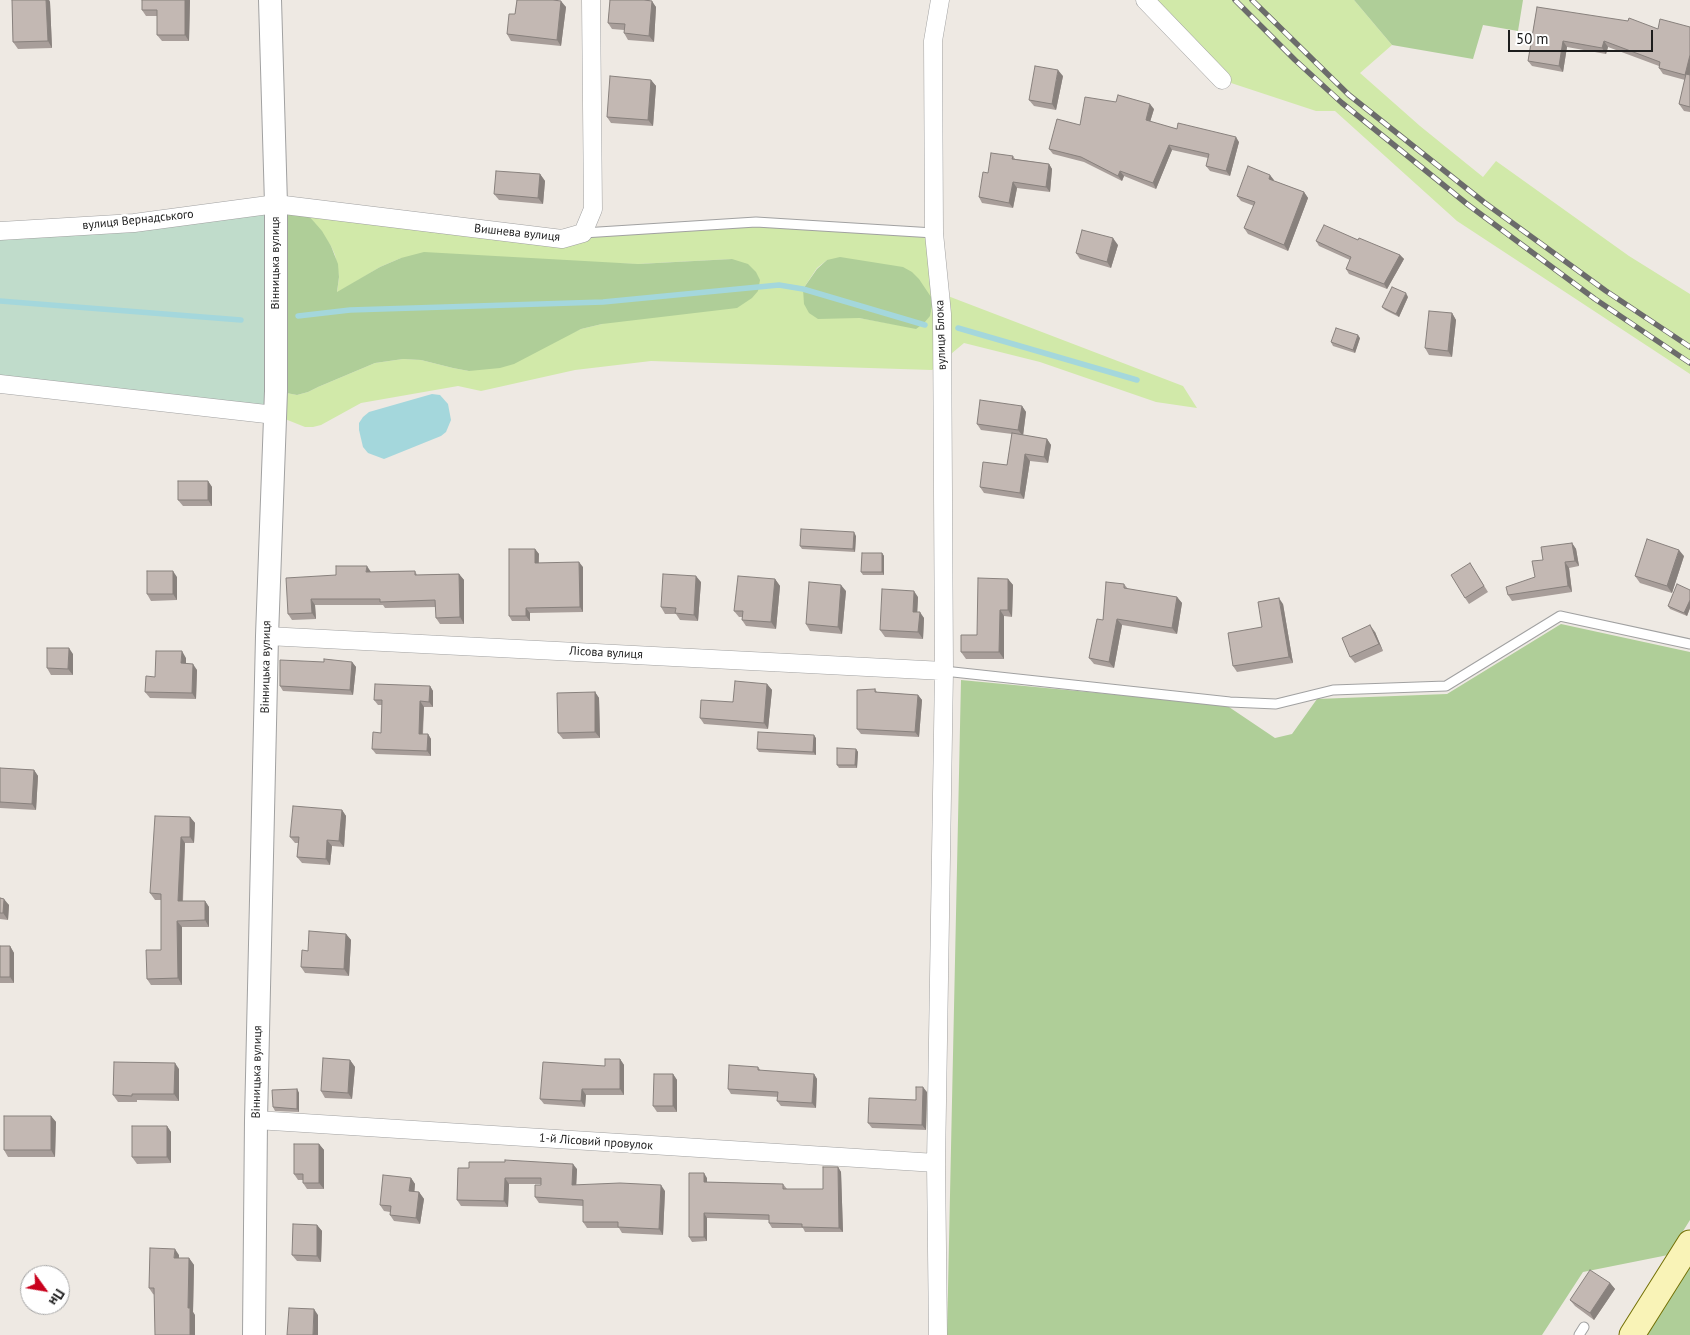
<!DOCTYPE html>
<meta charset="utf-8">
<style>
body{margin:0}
#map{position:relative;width:1690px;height:1335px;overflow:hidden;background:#eee9e3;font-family:"PT Sans",sans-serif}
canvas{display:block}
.north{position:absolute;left:20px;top:1265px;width:50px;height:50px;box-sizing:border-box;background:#fff;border:1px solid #a5a5a5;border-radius:50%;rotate:122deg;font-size:14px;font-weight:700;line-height:20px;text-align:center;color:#1d1d1d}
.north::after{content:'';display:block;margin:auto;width:18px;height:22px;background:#c9011d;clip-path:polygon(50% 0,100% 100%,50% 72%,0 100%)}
.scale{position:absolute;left:1508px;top:30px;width:145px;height:22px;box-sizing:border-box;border:2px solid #1d1d1d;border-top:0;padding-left:6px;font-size:15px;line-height:18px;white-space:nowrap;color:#1d1d1d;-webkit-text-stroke:4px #fff;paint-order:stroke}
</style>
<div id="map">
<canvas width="1690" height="1335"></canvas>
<div class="north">Пн</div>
<div class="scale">50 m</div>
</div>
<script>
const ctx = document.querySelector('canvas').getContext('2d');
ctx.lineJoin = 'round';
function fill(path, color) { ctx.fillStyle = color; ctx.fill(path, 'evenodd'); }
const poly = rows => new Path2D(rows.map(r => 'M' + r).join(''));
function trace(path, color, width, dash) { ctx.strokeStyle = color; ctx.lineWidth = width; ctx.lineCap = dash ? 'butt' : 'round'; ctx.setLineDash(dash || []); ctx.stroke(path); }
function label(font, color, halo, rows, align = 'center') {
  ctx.font = font + ' "PT Sans",sans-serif'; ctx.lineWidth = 5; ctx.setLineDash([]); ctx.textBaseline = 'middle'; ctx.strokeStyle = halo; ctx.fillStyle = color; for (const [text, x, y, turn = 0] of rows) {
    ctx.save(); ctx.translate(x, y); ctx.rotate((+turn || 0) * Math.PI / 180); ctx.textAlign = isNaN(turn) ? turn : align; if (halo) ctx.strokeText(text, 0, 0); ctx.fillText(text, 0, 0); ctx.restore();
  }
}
fill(poly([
 [1145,0,1354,0,1392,45,1360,73,1420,126,1483,177,1496,161,1629,256,1690,294,1690,374,1457,221,1335,111,1316,111,1222,80],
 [309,216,562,239,756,222,934,233,940,293,1183,386,1197,408,1156,402,1040,362,964,343,932,370,651,361,575,370,481,391,458,386,361,403,321,425,313,427,305,427,275,415,276,391,297,395,308,392,318,387,375,363,403,359,421,360,453,368,469,371,560,338,581,329,602,324,732,259,638,264,401,258,380,267,337,293,339,277,335,255,331,246],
 [827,260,916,328,859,318,803,289,817,268]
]), '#d1e9a9');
fill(poly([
 [1354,0,1523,0,1518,31,1483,25,1473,59,1392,45],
 [276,204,309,216,322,231,331,246,338,264,339,277,337,292,380,267,401,258,424,252,638,264,732,259,748,264,756,272,760,280,758,291,752,298,737,308,602,324,581,329,514,364,500,368,469,371,453,368,421,360,403,359,375,363,318,387,308,392,297,395,276,391],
 [840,257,903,267,912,272,919,279,931,297,932,306,930,316,924,323,916,329,859,318,818,319,809,313,804,304,803,289,817,269,827,260],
 [1561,624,1690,652,1690,1220,1668,1255,1583,1272,1542,1335,947,1335,961,680,1226,705,1275,738,1292,734,1317,699,1447,694],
 [1690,1263,1690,1335,1643,1335]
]), '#afce98');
fill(poly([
 [276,204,275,415,0,384,0,231]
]), '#c0dccb');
fill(poly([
 [432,394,440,395,448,404,451,420,446,432,441,436,384,459,368,453,363,447,359,430,359,423,363,417,369,412]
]), '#a4d7dc');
trace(poly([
 [0,301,241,320],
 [298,316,350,310,603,302,779,285,803,289,925,325],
 [958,328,1137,380]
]), '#a4d7dc', 5.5);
const service = poly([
 [583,233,756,222,934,233],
 [944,671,1230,702,1276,704,1333,690,1446,686,1560,616,1690,644],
 [1579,1335,1584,1327]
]);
const minor = poly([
 [1145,0,1222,80],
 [0,231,134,223,276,204,562,239,583,233,593,209,591,0],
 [0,384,275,415],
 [267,636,944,671],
 [256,1120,936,1163],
 [938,1335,936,1163,944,671,942,314,934,233,933,41,940,0]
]);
const tertiary = poly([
 [254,1335,256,1120,267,636,276,391,276,204,270,0]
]);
const secondary = poly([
 [1632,1335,1690,1243]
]);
trace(service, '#a1a1a1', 11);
trace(minor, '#a1a1a1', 19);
trace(tertiary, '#a1a1a1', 24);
trace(secondary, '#737005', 27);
trace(service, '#fff', 9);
trace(minor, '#fff', 18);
trace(tertiary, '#fff', 22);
trace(secondary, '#f9f3b7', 25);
const rail = poly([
 [1235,0,1295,60,1342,103,1467,204,1595,299,1690,363],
 [1252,0,1349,95,1485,203,1606,291,1690,347]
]);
trace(rail, '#6b6b6b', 5.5);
trace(rail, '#fff', 4, [11]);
fill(poly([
 [12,0,49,0,50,2,52,48,18,49,13,42],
 [142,0,190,0,189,41,162,41,157,35,157,16,146,16,142,10],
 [517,0,557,0,566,7,561,46,511,41,507,34,515,14],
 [610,0,649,0,656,7,654,42,628,40,624,33,624,30,612,29,608,23],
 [1537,7,1658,29,1690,27,1690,112,1684,111,1679,104,1685,80,1663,74,1659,68,1659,66,1608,47,1606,54,1567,47,1563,72,1532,66,1528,61],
 [1063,76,1056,110,1034,106,1029,100],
 [651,80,656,86,653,126,611,123,607,117],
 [1154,109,1150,122,1177,129,1239,142,1230,176,1210,171,1206,166,1208,158,1172,150,1156,189,1124,176,1122,181,1084,162,1053,154,1049,149],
 [1013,156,1015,159,1049,164,1052,169,1050,192,1017,188,1013,208,982,203,979,197,988,173],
 [540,174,545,181,543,204,499,200,494,194],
 [1274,180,1274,181,1304,192,1308,198,1288,251,1248,234,1244,228,1254,206,1241,201,1237,196],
 [1358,240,1400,255,1404,259,1387,289,1349,274,1346,269,1350,260,1319,246,1316,241],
 [1118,245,1111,268,1080,259,1076,253],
 [1408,297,1399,317,1385,310,1382,307],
 [1452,313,1456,320,1452,357,1429,355,1425,348],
 [1360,338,1355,353,1333,346,1331,342],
 [1022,406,1026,412,1023,435,1047,439,1051,445,1048,463,1030,461,1024,499,984,493,980,487,1007,465,1012,434,981,430,977,424],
 [208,481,212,487,212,506,183,506,178,500],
 [856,536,855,552,802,549,800,546],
 [1572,543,1576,549,1579,566,1569,568,1572,592,1512,601,1508,595,1535,577,1543,560],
 [535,549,539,554,539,563,583,567,583,612,530,613,530,621,512,621,509,616],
 [882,553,884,556,884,575,863,575,861,572],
 [1684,556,1672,593,1640,583,1635,576],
 [1470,563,1488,592,1469,604,1465,598],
 [415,571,417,575,459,574,464,580,464,624,440,624,436,618,436,607,385,608,383,605,315,605,316,619,292,620,288,614,336,575,371,572],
 [177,577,177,600,151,601,147,594],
 [775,579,780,586,776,629,746,626,742,620,742,617,739,617,734,611],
 [1008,579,1013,585,1012,617,1004,616,1004,659,966,659,961,652,977,635],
 [701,582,698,621,680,620,676,614,665,614,661,607],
 [1124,584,1128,589,1177,597,1182,603,1177,634,1122,625,1114,668,1094,664,1089,658,1103,620],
 [1690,590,1690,608,1687,616,1670,609,1668,606],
 [846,591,842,634,810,631,806,624],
 [918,597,917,612,924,618,923,639,885,637,880,630],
 [1283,604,1293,663,1237,672,1233,666,1262,627],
 [1375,632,1383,651,1355,663,1350,657],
 [73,654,73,675,51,675,47,668],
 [186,658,186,663,197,670,196,699,150,698,145,692,155,677],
 [352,662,356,667,353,695,283,691,280,686],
 [767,684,772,690,768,729,704,724,700,718],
 [430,686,433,691,433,707,424,707,423,734,428,734,431,739,431,756,376,754,372,749,381,733,382,705,378,705,374,700],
 [875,689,877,692,918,695,922,700,919,737,861,734,857,729],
 [595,692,599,698,600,738,563,739,558,733],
 [816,738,816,755,759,752,757,749],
 [856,749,858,752,857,768,839,768,837,765],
 [0,768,34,770,38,776,36,810,0,808],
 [342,810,346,816,344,847,332,846,330,865,302,863,297,857,298,843,295,843,290,837],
 [190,817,195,823,194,843,185,843,183,901,205,901,209,907,209,927,182,927,182,985,151,985,147,979,161,950,161,900,155,900,150,893],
 [0,898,9,905,8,920,0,919],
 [346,934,351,940,349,976,305,973,301,967,308,951],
 [0,946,10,946,14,953,14,983,0,983],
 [620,1059,624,1065,624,1095,586,1095,585,1107,544,1104,540,1099,605,1066],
 [350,1060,355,1067,352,1099,325,1098,321,1091],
 [758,1067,761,1071,814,1074,817,1079,816,1108,781,1106,777,1101,778,1097,731,1094,728,1089],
 [179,1069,179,1101,137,1100,137,1102,118,1102,113,1095],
 [673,1074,677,1080,677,1112,657,1112,653,1106],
 [297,1089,299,1093,299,1112,275,1111,273,1107],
 [927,1092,926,1130,872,1128,868,1123,916,1100],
 [51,1116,56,1122,55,1157,8,1157,4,1150],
 [167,1126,171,1132,171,1163,137,1164,132,1157],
 [319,1144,324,1150,324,1189,307,1189,303,1183,303,1180,298,1180,294,1174],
 [838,1167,841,1172,843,1232,805,1232,803,1228,772,1228,769,1223,769,1220,707,1218,707,1241,692,1242,689,1237,707,1178,707,1182,783,1184,787,1189,823,1189],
 [458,1168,577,1169,576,1185,665,1191,663,1235,622,1233,619,1228,587,1228,583,1222,583,1206,539,1203,535,1197,541,1184,509,1184,508,1207,461,1206,457,1200],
 [411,1178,415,1184,414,1192,419,1192,424,1199,420,1224,394,1221,390,1215,390,1212,384,1211,380,1205],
 [317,1225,322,1231,321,1262,297,1261,292,1255],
 [179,1255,179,1258,189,1258,194,1265,193,1312,195,1315,153,1294,149,1288],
 [1610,1283,1615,1289,1594,1320,1575,1306,1570,1300]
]), '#a89e9a');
fill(poly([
 [46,0,49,0,50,2,52,48,48,41],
 [185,0,190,0,189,41,185,35],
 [561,1,566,7,561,46,557,40],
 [652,1,656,7,654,42,649,36],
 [1563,41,1567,47,1563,72,1559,66],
 [1604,41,1608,47,1606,54,1602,48],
 [1690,55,1690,77,1689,81,1685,75],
 [1058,70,1063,76,1056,110,1052,104],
 [651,80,656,86,653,126,648,120],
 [1150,104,1154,109,1149,125,1146,120],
 [1236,137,1239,142,1230,176,1226,171],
 [1169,145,1172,150,1156,189,1153,183],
 [1049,164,1052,169,1050,192,1046,187],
 [1120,171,1124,176,1122,181,1118,176],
 [540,174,545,181,543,204,538,198],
 [1270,175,1274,180,1273,185,1269,179],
 [1013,182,1017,188,1013,208,1009,203],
 [1304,192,1308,198,1288,251,1284,245],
 [1113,238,1118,245,1111,268,1107,262],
 [1400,255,1404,259,1387,289,1384,284],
 [1406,293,1408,297,1399,317,1396,314],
 [1452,313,1456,320,1452,357,1448,351],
 [1358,335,1360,338,1355,353,1353,350],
 [1022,406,1026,412,1023,436,1018,430],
 [1047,439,1051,445,1048,463,1044,457],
 [1025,454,1030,461,1024,499,1020,493],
 [208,481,212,487,212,506,208,500],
 [854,532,856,536,855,552,853,549],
 [1572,543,1576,549,1579,566,1575,561],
 [535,549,539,554,538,568,535,563],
 [1679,550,1684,556,1672,593,1667,586],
 [882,553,884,556,884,575,882,572],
 [579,562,583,567,583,612,580,607],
 [1565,562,1569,568,1572,592,1568,586],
 [367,566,371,572,366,572],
 [173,571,177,577,177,600,173,594],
 [459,574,464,580,464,624,460,617],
 [696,576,701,582,698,621,694,615],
 [775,579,780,586,776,629,771,622],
 [1008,579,1013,585,1012,617,1008,610],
 [841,585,846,591,842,634,838,627],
 [914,591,918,597,917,618,913,612],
 [1177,597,1182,603,1177,634,1172,628],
 [1279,598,1283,604,1293,663,1289,657],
 [311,599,315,605,316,619,312,613],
 [1690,600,1690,608,1687,616,1684,613],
 [526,608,530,613,530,621,526,616],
 [1000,610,1004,616,1004,659,999,652],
 [920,612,924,618,923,639,918,632],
 [1117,619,1122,625,1114,668,1109,662],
 [1370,625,1375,632,1383,651,1379,644],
 [69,648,73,654,73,675,68,669],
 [182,651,186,658,186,670,181,663],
 [352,662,356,667,353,695,350,690],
 [193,664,197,670,196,699,192,693],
 [767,684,772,690,768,729,764,723],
 [430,686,433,691,433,707,429,702],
 [595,692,599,698,600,738,595,732],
 [918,695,922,700,919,737,915,732],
 [420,701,424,707,422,739,419,734],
 [428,734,431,739,431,756,427,751],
 [814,735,816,738,816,755,813,752],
 [856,749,858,752,857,768,855,765],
 [34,770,38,776,36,810,32,804],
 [342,810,346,816,344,847,339,841],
 [190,817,195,823,194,843,190,837],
 [181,837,185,843,182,908,178,901],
 [327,840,332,846,330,865,326,859],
 [4,899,9,905,8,920,3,913],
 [205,901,209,907,209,927,205,920],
 [177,921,182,927,182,985,178,978],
 [346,934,351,940,349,976,344,969],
 [10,946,14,953,14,983,10,977],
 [620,1059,624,1065,624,1095,620,1089],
 [350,1060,355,1067,352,1099,348,1093],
 [175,1063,179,1069,179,1101,174,1094],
 [673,1074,677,1080,677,1112,673,1106],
 [814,1074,817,1079,816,1108,812,1103],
 [923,1087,927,1092,926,1130,922,1125],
 [297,1089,299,1093,299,1112,297,1109],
 [582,1089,586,1095,585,1107,581,1101],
 [51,1116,56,1122,55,1157,51,1150],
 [167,1126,171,1132,171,1163,167,1157],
 [319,1144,324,1150,324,1189,319,1183],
 [573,1164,577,1169,576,1191,572,1185],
 [838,1167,841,1172,843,1232,839,1228],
 [704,1173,707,1178,707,1187,704,1182],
 [411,1178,415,1184,414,1197,409,1191],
 [505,1178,509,1184,508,1207,504,1201],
 [661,1185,665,1191,663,1235,659,1229],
 [419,1192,424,1199,420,1224,416,1218],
 [704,1213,707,1218,707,1241,704,1237],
 [317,1225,322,1231,321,1262,317,1256],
 [175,1249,179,1255,179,1264,174,1258],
 [189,1258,194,1265,193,1312,195,1315,195,1335,190,1335,188,1308],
 [1610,1283,1615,1289,1594,1320,1590,1313],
 [314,1309,318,1315,318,1335,313,1335]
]), '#88817d');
const building = poly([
 [12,0,46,0,48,41,13,42,12,0],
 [142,0,185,0,185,35,157,35,157,10,142,10,142,0],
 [517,0,553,0,561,1,557,40,507,34,509,14,515,14,517,0],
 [610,0,644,0,652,1,649,36,624,33,625,24,608,23,610,0],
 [1537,7,1628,21,1629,18,1658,29,1660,19,1690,27,1690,55,1685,75,1659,68,1660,62,1604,41,1602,48,1563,41,1559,66,1528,61,1537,7],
 [1035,66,1058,70,1052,104,1029,100,1035,66],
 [1686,74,1690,75,1690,107,1679,104,1686,74],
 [610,76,651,80,648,120,607,117,610,76],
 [1118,95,1150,104,1146,120,1177,129,1178,123,1236,137,1226,171,1206,166,1209,154,1169,145,1153,183,1120,171,1118,176,1081,157,1049,149,1057,119,1080,125,1085,97,1116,102,1118,95],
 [991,153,1013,156,1012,159,1049,164,1046,187,1013,182,1009,203,979,197,983,172,988,173,991,153],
 [1248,166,1270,175,1269,179,1304,192,1284,245,1244,228,1255,202,1237,196,1248,166],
 [496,171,540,174,538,198,494,194,496,171],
 [1324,225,1358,240,1359,238,1400,255,1384,284,1346,269,1351,257,1316,241,1324,225],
 [1082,230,1113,238,1107,262,1076,253,1082,230],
 [1392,287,1406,293,1396,314,1382,307,1392,287],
 [1429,311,1452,313,1448,351,1425,348,1429,311],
 [1336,328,1358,335,1353,350,1331,342,1336,328],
 [980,400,1022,406,1018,430,977,424,980,400],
 [1012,433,1047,439,1044,457,1025,454,1020,493,980,487,983,462,1007,465,1012,433],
 [178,481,208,481,208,500,178,500,178,481],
 [801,529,854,532,853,549,800,546,801,529],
 [1647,539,1679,550,1667,586,1635,576,1647,539],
 [1572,543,1575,561,1565,562,1568,586,1508,595,1506,587,1535,577,1532,561,1543,560,1541,547,1572,543],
 [509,549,535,549,535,563,579,562,580,607,526,608,526,616,509,616,509,549],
 [862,553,882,553,882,572,861,572,862,553],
 [1470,563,1484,586,1465,598,1451,575,1470,563],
 [336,566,367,566,366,572,415,571,415,575,459,574,460,617,436,618,435,600,380,602,380,599,311,599,312,613,288,614,286,578,336,575,336,566],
 [147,571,173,571,173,594,147,594,147,571],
 [663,574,696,576,694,615,675,613,676,608,661,607,663,574],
 [738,576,775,579,771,622,742,620,743,611,734,611,738,576],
 [978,578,1008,579,1008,610,1000,610,999,652,961,652,961,635,977,635,978,578],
 [809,582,841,585,838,627,806,624,809,582],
 [1106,582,1124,584,1124,588,1177,597,1172,628,1117,619,1109,662,1089,658,1097,619,1103,620,1106,582],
 [1677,584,1690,590,1690,600,1684,613,1668,606,1677,584],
 [882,589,914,591,913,612,920,612,918,632,880,630,882,589],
 [1279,598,1289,657,1233,666,1228,633,1262,627,1258,602,1279,598],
 [1370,625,1379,644,1350,657,1342,638,1370,625],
 [47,648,69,648,68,669,47,668,47,648],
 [156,651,182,651,181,663,193,664,192,693,145,692,146,676,155,677,156,651],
 [324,659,352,662,350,690,280,686,280,660,324,662,324,659],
 [735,681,767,684,764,723,700,718,701,700,733,702,735,681],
 [375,684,430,686,429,702,420,701,419,734,428,734,427,751,372,749,373,732,381,733,382,700,374,700,375,684],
 [875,689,875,692,918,695,915,732,857,729,857,690,875,689],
 [595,692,595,732,558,733,557,693,595,692],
 [758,732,814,735,813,752,757,749,758,732],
 [837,748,856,749,855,765,837,765,837,748],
 [0,768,34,770,32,804,0,802,0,768],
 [293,806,342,810,339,841,327,840,326,859,297,857,299,837,290,837,293,806],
 [155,816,190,817,190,837,181,837,178,901,205,901,205,920,177,921,178,978,147,979,146,950,161,950,161,894,150,893,155,816],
 [0,898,4,899,3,913,0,913,0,898],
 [309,931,346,934,344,969,301,967,302,950,308,951,309,931],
 [0,946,10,946,10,977,0,977,0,946],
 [323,1058,350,1060,348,1093,321,1091,323,1058],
 [605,1059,620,1059,620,1089,582,1089,581,1101,540,1099,543,1062,605,1066,605,1059],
 [114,1062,175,1063,174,1094,132,1094,132,1096,113,1095,114,1062],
 [729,1065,758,1067,758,1070,814,1074,812,1103,777,1101,778,1092,728,1089,729,1065],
 [654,1074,673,1074,673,1106,653,1106,654,1074],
 [916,1087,923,1087,922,1125,868,1123,869,1098,916,1100,916,1087],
 [297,1089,297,1109,273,1107,272,1090,297,1089],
 [4,1116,51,1116,51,1150,4,1150,4,1116],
 [132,1126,167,1126,167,1157,132,1157,132,1126],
 [294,1144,319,1144,319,1183,303,1183,303,1174,294,1174,294,1144],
 [505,1160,573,1164,572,1185,620,1183,661,1185,659,1229,618,1227,618,1222,583,1222,583,1200,535,1197,535,1185,541,1185,541,1178,505,1178,504,1201,457,1200,458,1168,469,1168,469,1162,505,1162,505,1160],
 [823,1167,838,1167,839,1228,802,1227,802,1224,769,1223,769,1215,704,1213,704,1237,689,1237,689,1173,704,1173,704,1182,783,1184,783,1189,823,1189,823,1167],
 [383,1175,411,1178,409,1191,419,1192,416,1218,390,1215,391,1206,380,1205,383,1175],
 [293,1224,317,1225,317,1256,292,1255,293,1224],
 [150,1248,175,1249,174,1258,189,1258,188,1308,190,1308,190,1335,155,1335,154,1288,149,1288,150,1248],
 [1590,1270,1610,1283,1590,1313,1570,1300,1590,1270],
 [289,1308,314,1309,313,1335,287,1335,289,1308]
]);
fill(building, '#c3b8b3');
trace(building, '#88817d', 1);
label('12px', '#1d1d1d', '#fff', [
 ["вулиця Вернадського",138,220,-6],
 ["Вишнева вулиця",517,233,6],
 ["Вінницька вулиця",276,263,-90],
 ["вулиця Блока",941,335,-92],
 ["Лісова вулиця",606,653,3],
 ["Вінницька вулиця",266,667,-89],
 ["Вінницька вулиця",257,1072,-89],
 ["1-й Лісовий провулок",596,1142,4]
]);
</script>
